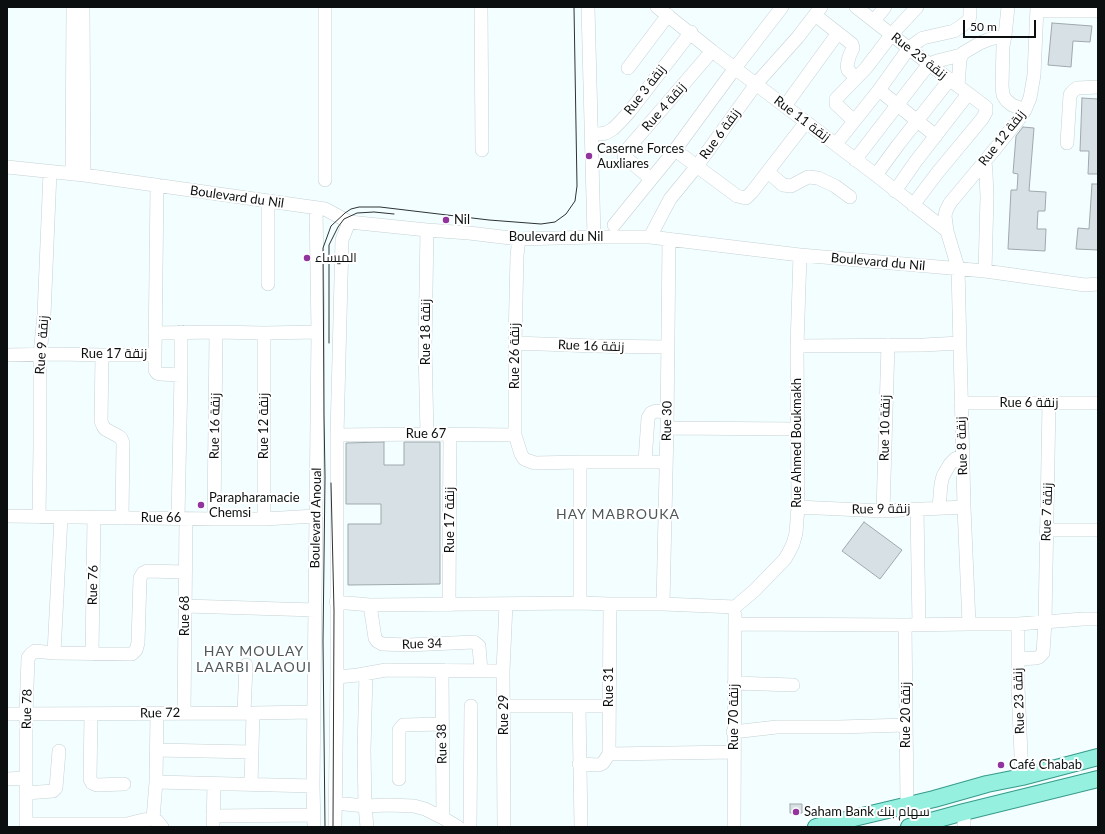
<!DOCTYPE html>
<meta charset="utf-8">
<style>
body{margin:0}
#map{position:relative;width:1105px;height:834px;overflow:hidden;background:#f2feff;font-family:Lato,sans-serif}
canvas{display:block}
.frame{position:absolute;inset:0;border:8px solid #0c0f10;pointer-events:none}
.scale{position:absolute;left:963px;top:20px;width:73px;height:18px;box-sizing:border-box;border:2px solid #0c0f10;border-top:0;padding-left:5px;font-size:12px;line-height:14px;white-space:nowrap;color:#0c0f10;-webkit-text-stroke:3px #fff;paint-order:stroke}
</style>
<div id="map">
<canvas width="1105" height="834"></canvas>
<div class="frame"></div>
<div class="scale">50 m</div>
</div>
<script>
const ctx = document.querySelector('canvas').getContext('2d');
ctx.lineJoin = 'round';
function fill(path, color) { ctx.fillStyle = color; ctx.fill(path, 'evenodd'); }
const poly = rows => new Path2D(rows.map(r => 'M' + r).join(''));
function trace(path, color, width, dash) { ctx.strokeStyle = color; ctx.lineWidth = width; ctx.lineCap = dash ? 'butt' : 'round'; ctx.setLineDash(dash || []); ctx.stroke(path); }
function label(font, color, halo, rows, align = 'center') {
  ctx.font = font + ' Lato,Cairo,sans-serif'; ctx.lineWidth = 4; ctx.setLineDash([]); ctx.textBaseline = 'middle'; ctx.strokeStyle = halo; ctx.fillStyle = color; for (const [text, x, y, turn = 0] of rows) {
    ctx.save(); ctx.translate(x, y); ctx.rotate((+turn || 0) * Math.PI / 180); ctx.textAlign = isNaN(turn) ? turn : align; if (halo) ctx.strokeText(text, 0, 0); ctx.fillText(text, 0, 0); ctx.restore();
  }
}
const building = poly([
 [1052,23,1092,26,1090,42,1073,41,1071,67,1048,65,1052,23],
 [1082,98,1098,99,1098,174,1088,174,1089,151,1080,151,1082,98],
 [1023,127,1034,128,1029,191,1046,192,1045,211,1038,211,1037,229,1046,229,1045,251,1008,249,1011,190,1017,190,1018,174,1013,173,1016,136,1023,127],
 [1092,184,1098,184,1098,250,1076,249,1078,228,1089,229,1092,184],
 [384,442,384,465,404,465,404,442,440,442,440,584,348,585,348,524,381,524,381,504,346,504,346,443,384,442],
 [864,522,902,550,880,579,842,551,864,522],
 [790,804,802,804,802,813,790,813,790,804]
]);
fill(building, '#d7e1e5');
trace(building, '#9fa9ad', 1);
const minor = poly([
 [83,7,84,175],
 [325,7,325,180],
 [481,7,482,150],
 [588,7,594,237],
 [657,7,712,51,876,175,947,231],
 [782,7,735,68,675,150,737,196,746,198,752,192,806,122],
 [856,7,929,64,986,107,986,112,982,119,938,172,913,205],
 [1008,7,1005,36,1003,46,1002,86,1003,95,1006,100,1012,105,1025,110],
 [1037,11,1098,11],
 [815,15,852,44,853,48,849,57,847,66,848,70,856,78],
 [874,21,885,7],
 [628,68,668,15],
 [958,86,960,59,963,53,980,43,990,39,1005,36],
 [879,90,936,136],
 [785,106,838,33],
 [854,121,836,104,836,99,866,68,892,34,917,7],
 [591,133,600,134,606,133,613,129,621,121,630,111,691,32],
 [1067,143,1070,95,1073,91,1077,88,1098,87],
 [836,144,879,90,909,48,920,40,923,38,954,31,960,27,969,20,970,15,970,7],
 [855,160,915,82,929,64,937,61,961,55],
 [985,161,986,173,987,197,985,271],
 [7,167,84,175,325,209,349,222,427,230,469,233,519,239,594,237,650,237,800,255,985,271,1085,285,1098,284],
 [768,172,783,185,791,186,808,177,818,178,835,186,850,197],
 [72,174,73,7],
 [876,175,898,145,950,79],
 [651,179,624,156,625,152,712,51],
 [895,191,916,161,968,94],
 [268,201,268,284],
 [614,225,675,150],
 [427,230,425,348,427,434],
 [650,237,670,199,697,166,756,84,798,37,821,7],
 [519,239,517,255,515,343,515,435,521,454,524,459,529,461,535,463,580,462,666,462],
 [155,333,216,332,264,333,318,332],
 [515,343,595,346,668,347],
 [797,346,924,345,959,343],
 [7,355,59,354,102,355,155,355,155,370,157,373,160,374,181,375,178,518],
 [102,355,101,421,103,426,105,429,118,436,121,438,123,443,122,518],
 [155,355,157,185],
 [181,375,181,332],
 [961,403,1098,403],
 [667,428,797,429],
 [337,435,427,434,515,435],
 [645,461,648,418,651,413,656,411,667,412],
 [798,507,883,511,964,507],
 [939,508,941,484,943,476,950,464,955,459,963,455],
 [917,509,919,625],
 [883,511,888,345],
 [7,516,214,519,264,519,316,516],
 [39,517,40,447,40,354,44,315,50,172],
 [214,519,216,332],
 [264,519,264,333],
 [1046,530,1098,530],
 [336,602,370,605,580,603,610,604,663,604,735,607],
 [580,603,580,462],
 [663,604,667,428,669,239],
 [370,605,375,638,377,641,382,644,408,645,474,642,479,646,481,671],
 [449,605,450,434],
 [185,606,315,610],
 [735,607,755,590,785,559,789,552,793,544,796,533,798,507,797,346,800,255],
 [735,624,905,625,969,624,1018,624,1083,619,1098,619],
 [969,624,964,507,958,268,947,231,945,216,946,211,950,203,995,149,1019,119,1025,110,1030,98,1034,75,1037,7],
 [1018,624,1018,687,1022,777],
 [905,625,907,805],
 [54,653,61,517],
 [92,654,94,517],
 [1018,659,1036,658,1039,657,1043,653,1045,622,1049,403],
 [442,670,443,818],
 [366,674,364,750,365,806,367,827],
 [337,677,358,675,386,670,503,671],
 [734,683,793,685],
 [504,706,609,706],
 [579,706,581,827],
 [184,713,186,519],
 [244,713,246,665],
 [7,714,253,713,314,712],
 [91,714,90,779,92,783,97,785,124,784],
 [733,732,777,727,839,727,906,725],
 [156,750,252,752],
 [609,754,734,752],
 [579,764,599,765,603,763,609,754,610,604],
 [7,779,26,778],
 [399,779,399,730,403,725,442,724],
 [156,782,313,786],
 [251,785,253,713],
 [26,793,53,791,56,788,59,751],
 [335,803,365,806,389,805,414,806,425,809,443,818,458,827],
 [213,816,314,815],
 [153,819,156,782,157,713],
 [26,824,127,824,143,820,153,819,157,821,162,827],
 [26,827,26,714,28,658,31,654,35,651,54,653,132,654,136,650,138,643,140,578,143,573,147,571,185,572],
 [213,827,214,784],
 [314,827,313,786,318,332,316,208],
 [335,827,337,677,337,435,342,240,349,222],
 [470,827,471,706],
 [504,827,503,671,506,604],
 [734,827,735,615],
 [964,827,964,812]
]);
const major = poly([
 [816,827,934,799,987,784,1022,777,1098,757],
 [909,827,964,812,1098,779]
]);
trace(minor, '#c6d1d2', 14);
trace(major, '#379b8a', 18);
trace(minor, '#fff', 13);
trace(major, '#95f0e0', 16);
trace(poly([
 [329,343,329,245,338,227,344,219,357,213,374,212,394,214],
 [331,483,334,611,333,827],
 [325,827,323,641,325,477,324,415,323,248,331,226,345,213,351,209,359,207,380,207,489,220,541,224,555,222,566,214,575,201,577,186,574,7]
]), '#2e3233', 1);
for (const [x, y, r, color] of [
 [589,156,4,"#91349d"],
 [446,220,4,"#91349d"],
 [307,258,4,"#91349d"],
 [201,505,4,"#91349d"],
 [1001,765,4,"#91349d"],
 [796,812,4,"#91349d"]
]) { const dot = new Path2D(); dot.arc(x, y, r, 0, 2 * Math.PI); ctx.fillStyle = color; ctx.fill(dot); trace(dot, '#fff', 1.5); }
label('13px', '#0c0f10', '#fff', [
 ["Rue 23 زنقة",919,56,38],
 ["Rue 3 زنقة",645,90,-52],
 ["Rue 4 زنقة",664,107,-49],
 ["Rue 11 زنقة",802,119,37],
 ["Rue 6 زنقة",720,134,-54],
 ["Rue 12 زنقة",1002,138,-52],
 ["Boulevard du Nil",237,197,8],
 ["Boulevard du Nil",556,237],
 ["Boulevard du Nil",878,262,5],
 ["Rue 18 زنقة",426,332,-90],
 ["Rue 9 زنقة",42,345,-86],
 ["Rue 16 زنقة",591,346,2],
 ["Rue 17 زنقة",114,354],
 ["Rue 26 زنقة",515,356,-90],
 ["Rue 6 زنقة",1029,403],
 ["Rue 30",667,421,-89],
 ["Rue 16 زنقة",215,426,-89],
 ["Rue 12 زنقة",264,426,-90],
 ["Rue 10 زنقة",885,428,-89],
 ["Rue 67",426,434],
 ["Rue Ahmed Boukmakh",797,443,-90],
 ["Rue 8 زنقة",962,446,-92],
 ["Rue 9 زنقة",881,509,-1],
 ["Rue 7 زنقة",1047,512,-88],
 ["Rue 66",161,518],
 ["Boulevard Anoual",316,518,-89],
 ["Rue 17 زنقة",450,520,-90],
 ["Rue 76",93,585,-89],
 ["Rue 68",185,616,-90],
 ["Rue 34",422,644,-2],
 ["Rue 31",609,687,-90],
 ["Rue 23 زنقة",1019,701,-92],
 ["Rue 78",27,709,-89],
 ["Rue 72",160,713,-1],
 ["Rue 29",504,715,-90],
 ["Rue 20 زنقة",906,715,-90],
 ["Rue 70 زنقة",734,717,-90],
 ["Rue 38",442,744,-91]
]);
label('13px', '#0c0f10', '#fff', [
 ["Caserne Forces",597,149],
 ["Auxliares",597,164],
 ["Nil",454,220],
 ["الميساء",315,258],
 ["Parapharamacie",209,498],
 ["Chemsi",209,513],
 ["Café Chabab",1009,765],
 ["Saham Bank سهام بنك",804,812]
], 'left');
ctx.letterSpacing = '1px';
label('14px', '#4f5859', '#fff', [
 ["HAY MABROUKA",618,514],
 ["HAY MOULAY",254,651],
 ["LAARBI ALAOUI",254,667]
]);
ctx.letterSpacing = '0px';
</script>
